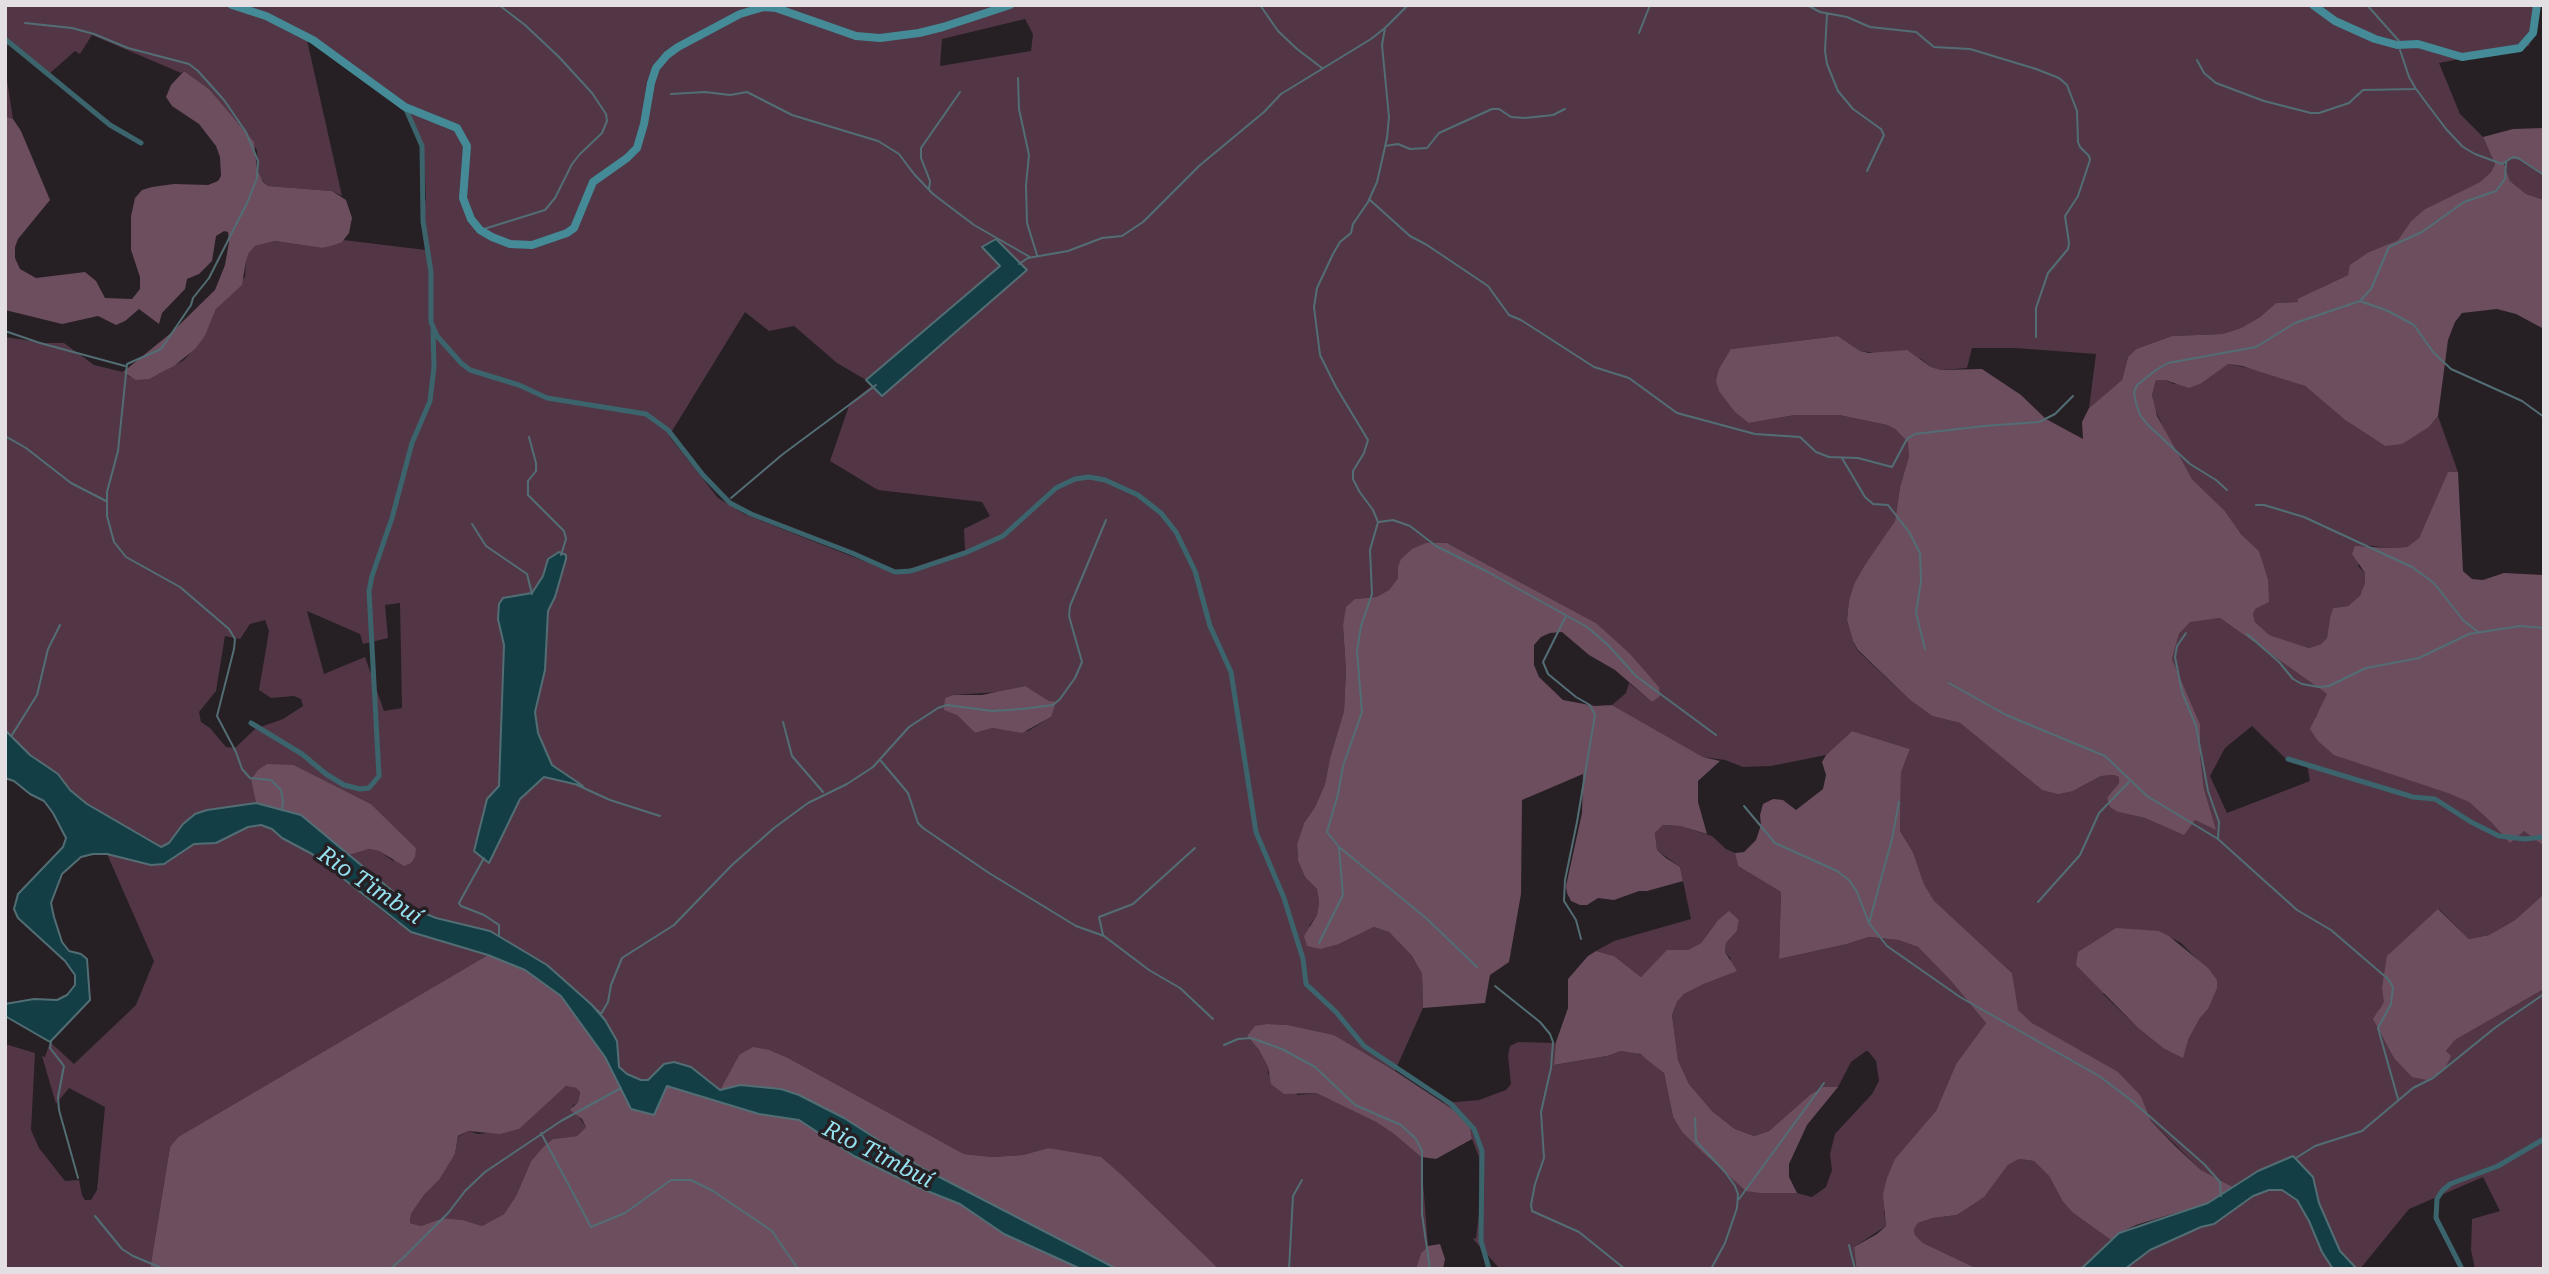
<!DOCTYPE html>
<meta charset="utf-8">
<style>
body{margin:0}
#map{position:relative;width:2549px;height:1274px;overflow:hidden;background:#261f23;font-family:"Roboto Serif",serif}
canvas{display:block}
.frame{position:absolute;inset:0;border:7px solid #e4dfe2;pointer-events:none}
</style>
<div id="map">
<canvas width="2549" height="1274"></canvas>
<div class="frame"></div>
</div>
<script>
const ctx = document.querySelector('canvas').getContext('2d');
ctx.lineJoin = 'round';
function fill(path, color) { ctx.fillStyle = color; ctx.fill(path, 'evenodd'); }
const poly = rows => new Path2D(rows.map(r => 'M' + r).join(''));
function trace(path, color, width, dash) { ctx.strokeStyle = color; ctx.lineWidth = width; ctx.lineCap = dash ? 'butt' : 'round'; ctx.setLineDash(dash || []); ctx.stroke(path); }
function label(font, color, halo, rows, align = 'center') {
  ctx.font = font + ' "Roboto Serif",serif'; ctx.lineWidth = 7; ctx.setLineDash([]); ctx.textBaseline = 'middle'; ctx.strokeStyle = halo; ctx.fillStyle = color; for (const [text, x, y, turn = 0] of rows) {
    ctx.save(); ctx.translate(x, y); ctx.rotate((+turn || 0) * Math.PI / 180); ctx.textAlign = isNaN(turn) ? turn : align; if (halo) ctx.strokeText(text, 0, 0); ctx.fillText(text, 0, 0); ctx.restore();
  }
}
fill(poly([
 [5,5,2537,5,2529,46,2439,63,2460,114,2483,137,2495,164,2491,172,2480,182,2425,209,2411,221,2398,240,2369,252,2348,275,2297,299,2298,302,2276,303,2260,317,2241,328,2222,334,2172,336,2136,349,2128,357,2122,380,2089,408,2096,354,2015,348,1972,348,1967,368,1941,370,1931,367,1921,359,1894,351,1882,354,1860,351,1838,336,1731,349,1749,423,1795,415,1839,415,1887,425,1895,429,1909,442,1909,456,1900,487,1895,521,1854,584,1849,600,1847,620,1853,641,1858,651,1910,700,1932,716,1960,723,2042,790,2073,791,2101,776,2114,775,2120,777,2119,783,2107,799,2118,812,2145,818,2183,834,2195,820,2215,829,2204,789,2200,755,2200,724,2172,659,2179,634,2190,621,2220,618,2327,694,2321,710,2315,717,2469,802,2492,823,2510,842,2524,831,2544,844,2544,894,2515,920,2489,935,2469,939,2439,909,2383,989,2385,1002,2379,1009,2394,1058,2446,1051,2455,1040,2544,989,2544,1269,2475,1269,2471,1250,2472,1219,2500,1211,2483,1177,2409,1209,2360,1269,2357,1269,2340,1251,2319,1203,2313,1177,2258,1171,2233,1187,2201,1170,2151,1121,2141,1096,2032,1023,2017,1010,2012,973,1934,902,1924,884,1913,852,1900,831,1901,771,1910,749,1852,731,1826,755,1771,766,1743,767,1725,760,1703,757,1612,705,1626,693,1629,683,1652,702,1659,687,1596,623,1447,543,1398,567,1398,578,1389,590,1376,597,1355,599,1343,626,1346,671,1344,711,1330,758,1325,784,1315,807,1304,823,1297,844,1298,861,1305,877,1317,889,1319,902,1317,915,1309,926,1339,944,1374,927,1389,932,1412,956,1422,974,1423,1008,1395,1071,1334,1035,1288,1025,1268,1024,1247,1036,1259,1050,1268,1067,1268,1074,1298,1095,1316,1093,1376,1122,1394,1134,1421,1157,1428,1246,1421,1253,1416,1269,1219,1269,1126,1179,1048,1148,1023,1155,993,1157,964,1154,790,1059,739,1055,720,1090,691,1067,674,1062,664,1064,649,1080,641,1080,627,1074,619,1067,617,1041,605,1020,592,1005,490,931,436,918,414,909,349,855,369,849,379,851,393,861,416,848,371,804,294,765,251,780,256,803,207,810,174,835,169,843,161,847,151,843,87,804,70,790,58,774,30,755,5,730,5,337,45,343,64,343,94,365,123,372,130,377,159,374,184,360,205,336,216,309,245,277,246,261,249,253,255,246,275,241,322,248,343,240,426,250,423,212,426,198,425,175,420,146,410,116,361,77,307,40,342,196,332,191,268,186,259,177,257,150,209,89,184,71,181,73,92,35,80,54,75,51,49,74,13,46,5,45],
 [1025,19,1033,34,1031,51,940,66,942,39],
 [983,246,1026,271,882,395,873,385,850,403,830,461,878,490,982,502,990,516,964,529,965,550,897,573,861,560,744,514,718,498,669,436,745,312,769,331,794,326,837,363,866,380,1000,266],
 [548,559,566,559,555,597,548,611,545,670,535,712,538,733,552,765,580,786,545,777,520,799,489,863,487,799,499,787,504,645,498,619,503,598,532,593,543,576],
 [400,603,402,708,384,711,365,657,324,674,307,611,360,634,363,644,388,638,385,605],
 [265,620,269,631,259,690,271,698,294,696,301,699,303,706,283,719,255,729,235,748,226,747,210,728,201,722,199,712,216,691,225,636,240,639,250,624],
 [1024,686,1049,701,1051,717,1028,731,993,728,975,733,957,715,945,698,953,695,1000,692],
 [2252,726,2286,759,2307,764,2310,781,2227,813,2210,776,2225,748],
 [2153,931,2159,931,2181,943,2213,975,2208,1009,2200,1018,2188,1040,2163,1048,2138,1028,2103,994],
 [5,67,13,119,5,116],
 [2509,159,2522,160,2544,174,2544,200,2526,194,2510,181,2504,163],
 [2228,364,2263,371,2305,386,2345,420,2385,446,2417,434,2429,427,2438,416,2458,472,2448,473,2419,538,2407,547,2389,548,2364,545,2358,566,2365,573,2365,583,2360,597,2348,606,2333,608,2330,617,2327,638,2321,644,2309,648,2268,635,2255,622,2253,614,2261,560,2259,551,2241,534,2225,511,2192,479,2170,443,2154,407,2152,395,2156,380,2165,380,2174,384],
 [261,825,272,829,282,838,312,854,396,922,426,937,488,955,178,1137,170,1147,150,1269,5,1269,5,1044,35,1053,31,1130,39,1148,65,1181,79,1180,82,1195,85,1200,91,1200,97,1190,105,1107,69,1088,56,1104,42,1056,45,1057,50,1042,74,1064,136,1005,154,961,107,854,151,865,194,844,216,843,248,827],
 [1663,825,1680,826,1712,836,1726,849,1735,853,1738,866,1781,892,1779,959,1847,944,1869,937,1898,940,1918,947,1951,981,1986,1023,1956,1064,1936,1111,1917,1136,1884,1211,1886,1226,1854,1247,1856,1266,1859,1269,1500,1269,1473,1239,1476,1238,1480,1206,1479,1157,1472,1139,1469,1120,1444,1103,1479,1100,1506,1090,1511,1084,1508,1056,1510,1046,1518,1042,1556,1043,1555,1065,1607,1056,1621,1051,1632,1051,1649,1059,1664,1073,1673,1117,1682,1132,1699,1149,1761,1193,1797,1193,1812,1197,1826,1187,1832,1170,1830,1154,1835,1134,1872,1094,1879,1081,1876,1061,1868,1051,1866,1051,1851,1062,1838,1087,1823,1087,1811,1094,1769,1131,1754,1136,1735,1129,1713,1112,1689,1084,1678,1060,1672,1015,1677,1002,1684,994,1706,983,1731,959,1725,952,1726,943,1737,931,1739,920,1729,912,1718,920,1701,943,1688,950,1667,951,1641,977,1614,956,1596,951,1614,941,1691,919,1680,867,1657,850,1655,833],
 [566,1086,576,1088,580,1092,578,1102,572,1106,586,1127,577,1136,553,1139,544,1146,531,1161,516,1196,504,1214,482,1226,463,1220,443,1218,421,1226,410,1223,411,1214,424,1195,438,1181,455,1154,458,1137,468,1131,478,1134,518,1129],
 [2019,1159,2034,1161,2049,1176,2063,1202,2073,1213,2111,1240,2081,1269,1978,1269,1923,1243,1915,1235,1914,1229,1918,1223,1933,1218,1957,1215,1983,1197,2008,1165],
 [2269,1190,2282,1190,2297,1200,2309,1221,2322,1252,2333,1269,2126,1269,2150,1250,2201,1227,2214,1224,2253,1196]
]), '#523646');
fill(poly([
 [184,71,209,89,254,142,257,169,263,182,268,186,332,191,346,200,352,218,349,233,342,242,334,245,322,248,275,241,255,246,249,253,246,261,242,285,216,309,205,336,195,349,174,366,149,379,136,380,123,372,171,333,215,290,225,265,229,242,228,232,224,231,216,236,212,261,199,274,187,279,185,289,162,313,159,324,139,309,125,321,116,325,98,316,62,324,5,310,5,116,13,119,21,131,50,200,18,239,15,247,15,258,20,269,36,278,85,272,96,281,105,298,132,299,140,289,140,277,131,250,131,216,135,198,142,190,152,187,174,184,208,185,218,181,221,176,220,157,216,146,199,124,172,106,166,97,171,85],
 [2544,128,2544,174,2522,160,2509,159,2504,164,2510,181,2526,194,2544,200,2544,329,2516,314,2497,309,2462,313,2455,322,2448,340,2438,416,2429,427,2402,444,2385,446,2345,420,2305,386,2242,366,2228,364,2200,384,2189,388,2165,380,2156,380,2152,395,2157,416,2192,479,2225,511,2241,534,2259,551,2268,580,2269,602,2255,609,2253,614,2255,622,2269,635,2309,648,2321,644,2327,638,2330,617,2333,608,2348,606,2360,596,2365,583,2365,573,2352,554,2355,546,2389,548,2407,547,2419,538,2448,472,2458,472,2463,571,2472,579,2483,580,2504,573,2544,575,2543,845,2524,831,2510,843,2492,823,2469,802,2448,793,2334,755,2318,741,2310,729,2327,694,2220,618,2190,622,2179,634,2172,659,2200,724,2200,755,2204,789,2216,830,2195,820,2184,835,2145,818,2118,812,2110,807,2107,798,2119,783,2119,777,2114,775,2101,776,2073,791,2058,794,2042,790,1960,723,1932,716,1910,700,1858,650,1853,641,1847,620,1849,600,1854,584,1865,565,1895,521,1900,487,1909,456,1908,442,1895,429,1887,425,1839,415,1795,415,1749,423,1735,412,1719,391,1716,381,1719,369,1731,349,1838,336,1860,351,1869,353,1907,350,1931,367,1941,370,1982,369,2021,395,2046,419,2083,439,2082,422,2089,408,2122,380,2128,357,2136,349,2172,336,2222,334,2241,328,2260,317,2276,303,2298,302,2297,299,2348,275,2350,265,2369,252,2398,240,2411,221,2425,209,2480,182,2491,172,2495,164,2483,137,2513,129],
 [1426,543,1447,543,1596,623,1629,653,1659,687,1660,696,1652,702,1615,670,1589,655,1562,632,1550,633,1541,637,1534,645,1534,665,1539,677,1563,700,1595,706,1612,705,1703,757,1720,761,1698,781,1698,802,1707,834,1680,826,1663,825,1655,833,1657,850,1666,858,1680,867,1683,881,1647,891,1639,891,1614,900,1598,898,1587,905,1580,905,1571,901,1567,893,1566,886,1582,813,1583,774,1522,800,1521,894,1509,962,1490,975,1485,1003,1423,1008,1422,974,1412,956,1389,932,1374,927,1339,944,1320,949,1307,946,1304,936,1317,915,1319,902,1317,889,1305,877,1298,861,1297,844,1304,823,1315,807,1325,784,1330,758,1344,711,1346,671,1343,626,1346,607,1355,599,1376,597,1389,590,1398,578,1398,567,1401,559,1412,549],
 [1025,686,1049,701,1056,702,1051,717,1022,733,993,728,975,733,957,715,944,710,945,698,953,695,982,695],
 [1852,731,1910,749,1901,772,1900,831,1913,852,1924,884,1934,901,2012,973,2018,1010,2032,1023,2118,1072,2141,1096,2151,1121,2175,1146,2201,1170,2233,1187,2208,1203,2136,1225,2119,1233,2111,1240,2073,1213,2063,1202,2049,1176,2034,1161,2019,1159,2008,1165,1984,1197,1957,1215,1933,1218,1918,1223,1914,1229,1915,1235,1923,1243,1978,1269,1859,1269,1856,1266,1854,1247,1877,1234,1886,1226,1883,1194,1887,1178,1895,1159,1936,1111,1956,1064,1986,1023,1951,981,1918,947,1898,940,1869,937,1847,944,1779,959,1781,892,1738,866,1735,853,1744,852,1756,840,1761,825,1760,815,1763,804,1773,799,1783,800,1796,810,1823,789,1826,775,1822,762,1826,755],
 [267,764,294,765,371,804,416,848,415,857,411,863,404,866,379,851,369,849,349,855,301,815,256,803,251,780,258,770],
 [2544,894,2544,989,2455,1040,2446,1051,2451,1056,2444,1070,2427,1080,2412,1077,2394,1058,2373,1019,2384,1002,2382,988,2387,956,2438,909,2469,939,2489,935,2515,920],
 [1729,911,1739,920,1737,931,1726,943,1725,952,1737,971,1706,983,1684,994,1677,1002,1672,1015,1678,1060,1689,1084,1713,1112,1735,1129,1754,1136,1769,1131,1811,1094,1823,1087,1838,1087,1807,1125,1789,1164,1789,1177,1797,1193,1761,1193,1746,1191,1699,1149,1682,1132,1673,1117,1664,1073,1640,1054,1621,1051,1607,1056,1554,1065,1556,1042,1568,1008,1568,979,1588,956,1596,951,1614,956,1641,977,1667,950,1688,950,1701,943,1718,920],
 [2116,928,2159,931,2169,936,2208,968,2217,980,2217,988,2208,1009,2200,1018,2188,1040,2183,1058,2163,1048,2138,1028,2076,965,2078,952],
 [488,955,525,970,561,996,605,1057,631,1109,667,1086,759,1114,799,1120,854,1155,917,1187,960,1204,1004,1234,1081,1269,150,1269,170,1147,178,1137],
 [566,1086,576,1088,580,1092,578,1102,570,1110,582,1119,586,1127,577,1136,553,1139,544,1146,531,1161,516,1196,504,1214,482,1226,463,1220,443,1218,421,1226,410,1223,411,1214,424,1195,439,1180,455,1154,458,1136,468,1131,500,1134,519,1129],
 [1268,1024,1288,1025,1334,1035,1395,1071,1469,1120,1472,1139,1436,1159,1421,1157,1394,1134,1376,1122,1316,1093,1284,1094,1271,1084,1268,1067,1259,1050,1247,1036,1255,1026],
 [753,1047,769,1050,790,1059,964,1154,993,1157,1023,1155,1048,1148,1101,1157,1126,1179,1219,1269,1117,1269,922,1168,844,1118,799,1095,781,1089,720,1090,739,1055],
 [1440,1244,1445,1259,1443,1269,1416,1269,1421,1253,1428,1246]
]), '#6d4e5f');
const water = poly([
 [996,239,1027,270,882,396,866,380,1000,266,982,247,996,239],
 [559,552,566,555,566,559,555,597,548,611,545,670,535,712,538,733,552,765,583,786,544,777,520,799,489,863,474,851,487,799,499,786,504,645,498,619,499,604,503,598,532,593,543,576,548,559,559,552],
 [5,730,30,755,58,774,70,790,87,804,161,847,169,843,183,824,195,814,207,810,256,803,301,815,414,909,436,918,490,931,547,965,592,1005,605,1020,617,1041,619,1067,627,1074,641,1080,648,1080,664,1064,674,1062,691,1067,720,1090,740,1085,781,1089,799,1095,844,1118,922,1168,1117,1269,1081,1269,1004,1234,960,1204,917,1187,854,1156,799,1120,759,1114,667,1086,654,1115,631,1109,605,1057,561,996,525,970,488,955,411,932,312,854,282,838,272,829,261,825,248,827,216,843,194,844,164,864,151,865,107,854,93,854,81,857,62,874,51,903,54,917,62,942,69,951,81,954,87,959,90,1000,50,1042,5,1016,5,1004,34,999,57,1000,67,995,75,985,75,975,65,961,18,918,14,909,18,894,63,847,66,838,53,813,44,801,30,794,14,781,5,778,5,730],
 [2293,1156,2313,1177,2319,1203,2340,1251,2357,1269,2333,1269,2322,1252,2309,1221,2297,1200,2282,1190,2269,1190,2253,1196,2214,1224,2201,1227,2150,1250,2125,1269,2081,1269,2119,1233,2208,1203,2258,1171,2293,1156]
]);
fill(water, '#143e45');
trace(water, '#526e74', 2);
trace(poly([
 [1260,5,1278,31,1297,49,1322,68],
 [1807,5,1820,12,1847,17,1870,27,1916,32,1934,47,1970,49,2036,69,2059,78,2067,85,2077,111,2078,142,2080,147,2089,156,2090,160,2078,196,2065,216,2069,243,2068,249,2048,273,2036,308,2036,337],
 [2367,5,2399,41],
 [1827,14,1825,51,1827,64,1838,91,1853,109,1881,129,1884,135,1867,171],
 [25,23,72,28,94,34,128,48,189,64,198,71,224,100,246,132,258,161,257,178,248,201,209,278,193,298,191,305,161,349,127,364,118,451,107,492,107,516,114,542,126,557,180,587,229,629,235,639,234,649,217,716,236,752,242,769,250,778,271,780,281,790,283,802,282,809],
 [1385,28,1382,45,1389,117,1387,138,1377,182,1368,202,1353,224,1351,233,1340,242,1333,254,1317,288,1314,307,1320,355,1336,387,1368,440,1364,453,1353,471,1353,479,1359,491,1373,510,1378,522,1370,550,1372,594,1361,626,1357,651,1362,712,1343,766,1338,794,1327,832,1339,847,1426,918,1477,967],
 [1639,33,1650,5],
 [2400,50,2409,77,2416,89,2446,129,2463,147,2475,154,2502,164,2513,157,2518,158,2544,175],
 [2197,60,2204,73,2216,83,2264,101,2311,113,2319,113,2349,103,2363,90,2415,89],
 [1018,78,1019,109,1029,155,1026,185,1027,223,1037,255],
 [671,94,705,92,730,95,747,92,792,115,878,141,899,154,914,174,933,194,974,225,1030,257],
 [1385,146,1398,144,1410,149,1427,148,1439,133,1492,109,1499,109,1511,117,1525,118,1553,115,1565,109],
 [929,189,930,181,921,158,921,148,960,92],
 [1370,200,1410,236,1427,245,1488,286,1509,315,1521,320,1594,367,1629,378,1677,413,1755,434,1800,437,1816,452,1829,457,1858,458,1892,467,1907,439,1915,434,1984,426,2039,422,2055,414,2073,396],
 [484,229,545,210,555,198,572,164,580,154,602,133,607,121,606,114,592,93,559,57,525,25,499,5],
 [1019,264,1028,258,1068,251,1102,238,1122,236,1143,222,1199,166,1264,112,1281,94,1371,39,1385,28,1408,5],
 [2360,301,2388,311,2414,325,2433,352,2451,369,2522,401,2544,417],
 [5,331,40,343,125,366],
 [5,436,26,448,71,483,106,501],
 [529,437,536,463,536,471,528,481,528,495,564,531,566,539,561,555],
 [1842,458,1865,497,1873,504,1888,505,1909,532,1920,553,1921,581,1916,613,1925,649],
 [2227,490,2216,480,2190,464,2148,425,2140,415,2136,403,2134,392,2137,385,2156,370,2168,363,2256,347,2295,323,2360,301,2371,289,2389,247,2422,232,2464,202,2496,191,2505,179,2506,162],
 [731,498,783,454,876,385],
 [2256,505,2264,505,2304,517,2412,567,2434,583,2463,620,2478,632],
 [1379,522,1393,520,1410,526,1436,546,1488,572,1587,627,1607,644,1636,676,1716,735],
 [472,524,486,546,527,574,532,594],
 [1566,616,1543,662,1548,674,1576,697,1590,705,1595,715,1577,822,1565,880,1564,901,1576,920,1581,939],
 [2186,633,2177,646,2175,657,2182,692,2196,726,2208,791,2219,822,2218,839],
 [2247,634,2279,662,2293,679,2302,684,2319,687,2329,686,2366,668,2419,658,2469,634,2520,626,2544,628],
 [1949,683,2006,715,2105,756,2147,796,2218,839,2297,910,2331,930,2388,979,2393,987,2391,1004,2378,1028,2398,1099],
 [783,722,792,756,823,792],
 [12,735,37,695,48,649,60,625],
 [881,761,908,793,918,823,923,828,989,873,1076,926,1104,936,1149,970,1180,988,1213,1019],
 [577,785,610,800,660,816],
 [1744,806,1775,843,1837,871,1849,880,1857,892,1869,923,1887,946,1960,997,2099,1076,2131,1100,2204,1164,2220,1182,2221,1196],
 [484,858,459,903,461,906,484,915,499,925,499,935],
 [2038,902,2080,855,2099,813,2129,782],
 [1869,923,1892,839,1899,802],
 [1103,935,1099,917,1133,904,1195,848],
 [1319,943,1343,895,1339,848],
 [1495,986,1540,1022,1550,1034,1553,1042,1551,1068,1541,1112,1544,1158,1535,1184,1531,1205,1532,1211,1579,1232,1625,1269],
 [597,1010,601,1014,608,1002,611,985,622,958,674,925,732,865,774,828,808,803,847,784,873,767,909,727,938,708,947,705,992,711,1022,709,1053,705,1060,699,1075,678,1082,662,1069,616,1070,606,1106,520],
 [51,1041,50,1048,64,1066,58,1097,59,1110,78,1178],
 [1224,1045,1238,1039,1251,1038,1282,1049,1315,1067,1355,1105,1401,1125,1416,1139,1422,1151,1422,1214,1430,1269],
 [1695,1118,1696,1141,1725,1172,1735,1186,1738,1194,1737,1208,1725,1243,1711,1269],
 [541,1133,591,1227,625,1213,671,1180,691,1180,713,1191,772,1231,798,1269],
 [2296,1158,2315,1146,2362,1131,2413,1088,2433,1078,2496,1027,2544,994],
 [1739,1199,1824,1083],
 [95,1216,122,1249,133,1256,164,1269],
 [1849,1245,1855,1269],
 [390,1269,403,1258,449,1212,465,1191,485,1172,561,1121,621,1088],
 [1289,1269,1293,1196,1302,1180]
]), '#526e74', 2);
trace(poly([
 [5,39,110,125,141,143],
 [405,107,422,146,423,221,431,272,431,322,437,336,461,363,470,370,519,385,547,398,646,414,668,430,703,475,730,503,751,514,852,553,895,572,911,571,965,553,1003,536,1056,488,1075,479,1089,477,1105,480,1138,495,1161,513,1176,532,1195,571,1210,626,1231,672,1256,832,1284,898,1303,959,1306,984,1336,1012,1364,1046,1451,1104,1474,1129,1482,1151,1481,1241,1489,1269],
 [251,723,302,754,326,774,344,785,360,789,369,788,379,776,369,591,372,576,392,518,412,443,430,401,434,367,433,330],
 [2288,759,2413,797,2435,799,2471,822,2499,836,2525,839,2544,837],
 [2462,1269,2436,1218,2437,1199,2442,1191,2450,1184,2498,1166,2544,1139]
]), '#3b646c', 5);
trace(poly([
 [232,5,266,16,313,40,405,107,457,128,467,146,463,198,471,219,480,230,492,237,510,244,532,245,567,233,574,228,593,182,627,158,637,148,644,124,651,83,656,68,667,55,678,47,740,14,764,7,776,8,856,36,880,38,919,33,943,27,1010,5],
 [2313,5,2335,21,2375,39,2397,45,2418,44,2462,57,2520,48,2533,33,2537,5]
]), '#448a97', 8);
label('italic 23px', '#96e2f0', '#261f23', [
 ["Rio Timbuí",370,886,34],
 ["Rio Timbuí",878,1155,27]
]);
</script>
